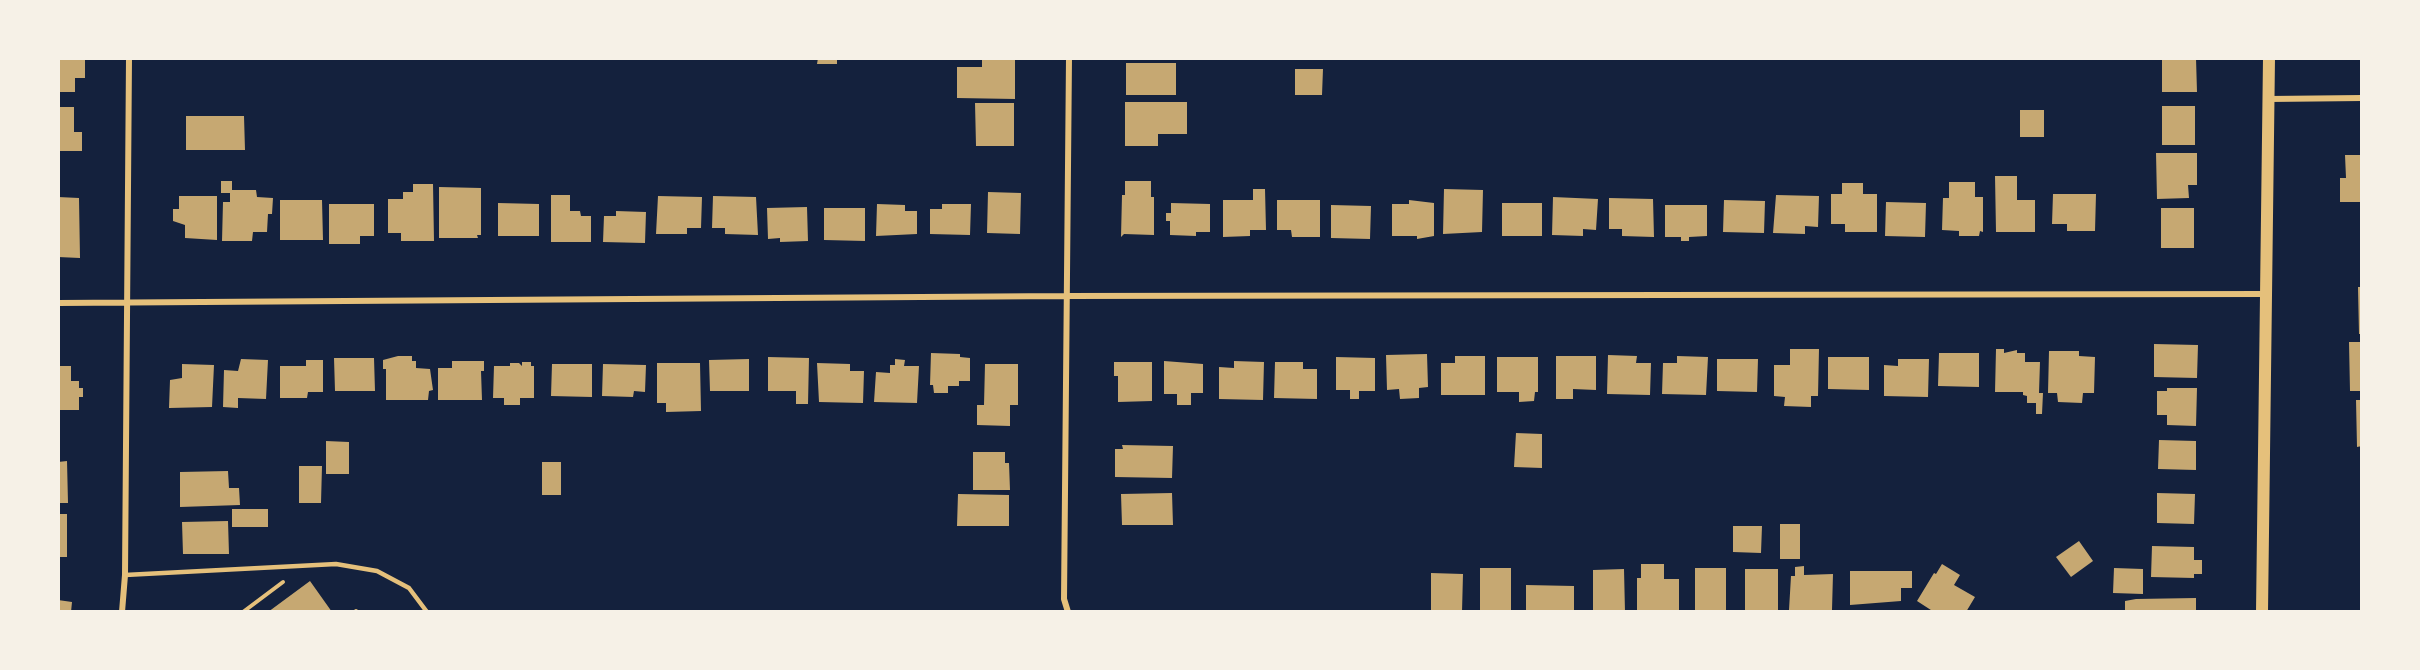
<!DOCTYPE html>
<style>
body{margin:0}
#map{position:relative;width:2420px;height:670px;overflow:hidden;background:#14213d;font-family:"IBM Plex Sans",sans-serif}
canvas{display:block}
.frame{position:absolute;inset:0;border:60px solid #f6f1e7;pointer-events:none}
</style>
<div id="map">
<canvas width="2420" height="670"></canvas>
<div class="frame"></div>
</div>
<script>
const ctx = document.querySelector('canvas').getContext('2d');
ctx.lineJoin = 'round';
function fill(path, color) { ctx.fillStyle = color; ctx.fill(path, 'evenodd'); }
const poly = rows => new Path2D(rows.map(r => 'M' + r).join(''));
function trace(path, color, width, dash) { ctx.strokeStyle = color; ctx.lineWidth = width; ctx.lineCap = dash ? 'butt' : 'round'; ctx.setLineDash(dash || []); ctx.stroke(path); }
fill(poly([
 [58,58,85,58,85,78,75,78,75,92,58,92],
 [818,58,837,58,837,64,817,64],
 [982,58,1015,58,1015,99,957,98,957,67,982,67],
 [2162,58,2196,58,2197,92,2162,92],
 [1126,63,1176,63,1176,95,1126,95],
 [1295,69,1323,69,1322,95,1295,95],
 [1125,102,1187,102,1187,134,1158,134,1158,146,1125,146],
 [975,103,1014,103,1014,146,976,146],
 [2162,106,2195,106,2195,145,2162,145],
 [58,107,74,107,74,132,82,132,82,151,58,151],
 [2020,110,2044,110,2044,137,2020,137],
 [186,116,244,116,245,150,186,150],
 [2156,153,2197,153,2197,185,2188,185,2189,198,2157,199],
 [2345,155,2362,155,2362,202,2340,202,2340,178,2346,178],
 [1995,176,2017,176,2017,200,2035,200,2035,232,1996,232],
 [221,181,232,181,232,190,256,190,257,197,273,198,272,214,268,214,267,232,253,232,252,241,222,241,223,202,230,202,230,193,221,193],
 [1125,181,1151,181,1151,197,1154,197,1154,235,1124,234,1121,237,1122,195,1125,195],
 [1949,182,1975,182,1975,197,1983,197,1983,232,1980,231,1979,236,1959,236,1959,231,1942,230,1943,198,1949,198],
 [1842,183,1863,183,1863,194,1877,194,1877,232,1845,232,1845,224,1831,224,1831,194,1842,194],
 [413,184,433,184,434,241,401,241,401,233,388,233,388,199,403,199,403,192,413,192],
 [439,187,481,188,481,235,477,235,478,238,439,238],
 [1253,189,1265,189,1266,230,1250,230,1250,236,1223,237,1223,200,1253,200],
 [1444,189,1483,190,1482,232,1443,234],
 [988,192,1021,193,1020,234,987,233],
 [2053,194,2096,194,2095,231,2067,231,2067,224,2052,224],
 [551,195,570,195,570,211,580,211,581,216,591,216,591,242,551,242],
 [1776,195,1819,196,1818,227,1805,226,1805,234,1773,233],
 [179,196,217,196,217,240,185,238,185,225,173,221,173,209,179,209],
 [658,196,702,197,701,228,687,228,687,234,656,234],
 [713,196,756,197,758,235,725,234,725,228,712,228],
 [58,197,79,198,80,258,58,257],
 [1553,197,1598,199,1596,230,1583,229,1583,236,1552,235],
 [1609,198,1653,199,1654,237,1622,236,1622,229,1609,229],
 [280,200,322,200,323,240,280,240],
 [1277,200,1320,200,1320,237,1292,237,1291,230,1277,230],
 [1409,200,1434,203,1434,236,1417,239,1417,236,1392,236,1392,204,1409,204],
 [1724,200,1765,201,1764,233,1723,232],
 [1886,202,1926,203,1925,237,1885,236],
 [498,203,539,204,539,236,498,236],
 [1171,203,1210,204,1210,232,1196,232,1196,236,1170,235,1170,221,1166,221,1166,213,1171,213],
 [1502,203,1542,203,1542,236,1502,236],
 [329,204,374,204,374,236,360,236,360,244,329,244],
 [877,204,905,205,905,211,917,211,917,234,876,236],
 [942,204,971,204,970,235,930,234,930,209,942,209],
 [1331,205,1371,206,1370,239,1331,238],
 [1665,205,1707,205,1707,236,1689,237,1689,241,1681,241,1681,237,1665,237],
 [807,207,808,241,780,242,780,238,768,239,767,208],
 [824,208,865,208,865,241,824,240],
 [2161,208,2194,208,2194,248,2161,248],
 [616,211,646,212,645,243,603,242,604,216,616,216],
 [2358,287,2362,287,2362,334,2359,334],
 [2349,342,2362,342,2362,391,2350,391],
 [2154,344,2198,345,2197,378,2154,377],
 [1790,349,1819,349,1818,396,1811,396,1811,407,1784,406,1785,397,1774,396,1774,365,1790,365],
 [1996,349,2004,349,2004,353,2017,350,2017,353,2025,353,2025,362,2040,362,2039,393,2043,393,2042,414,2036,414,2036,403,2027,403,2027,396,2023,395,2023,392,1995,392],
 [2049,351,2079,351,2079,356,2095,357,2094,393,2083,393,2082,403,2058,402,2057,393,2048,393],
 [931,353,960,354,960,357,970,358,970,381,959,381,959,386,948,386,948,393,934,393,933,385,930,385],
 [1939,353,1979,353,1979,387,1938,386],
 [1427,354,1428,387,1419,388,1419,398,1400,399,1399,389,1387,390,1386,355],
 [1608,355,1637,356,1636,363,1651,363,1650,395,1607,394],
 [398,356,412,356,412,361,416,361,416,368,430,369,433,390,429,391,428,400,386,400,386,369,383,369,383,360],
 [1455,356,1485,356,1485,395,1441,395,1441,363,1455,363],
 [1556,356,1596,356,1596,390,1573,389,1573,399,1556,399],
 [1677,356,1708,357,1706,395,1662,394,1663,363,1677,363],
 [768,357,809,358,808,404,796,404,796,391,768,391],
 [1336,357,1375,358,1375,391,1359,391,1359,399,1350,399,1350,390,1336,390],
 [1497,357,1538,357,1538,392,1535,392,1534,401,1519,402,1519,392,1497,392],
 [1828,357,1869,357,1869,390,1828,389],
 [334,358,374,358,375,391,335,391],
 [241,359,268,360,266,399,238,398,238,408,223,407,224,370,238,371],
 [749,359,749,391,710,391,709,360],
 [895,359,905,360,904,366,919,366,917,403,874,402,876,372,890,373,890,365,895,365],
 [1717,359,1758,359,1757,392,1717,391],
 [1898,359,1929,359,1928,397,1884,396,1884,365,1898,366],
 [306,360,323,360,323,392,308,392,307,398,280,398,280,366,306,366],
 [452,361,484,361,484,371,481,371,482,400,438,400,438,368,452,368],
 [1164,361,1203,364,1203,393,1191,393,1191,405,1177,405,1177,394,1164,394],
 [1234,361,1264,362,1263,400,1219,399,1219,367,1234,368],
 [522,362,531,362,531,366,534,366,534,398,520,398,520,405,504,405,504,398,493,398,494,366,510,366,510,363,519,363,522,366],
 [1114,362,1152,362,1152,401,1118,402,1118,376,1114,376],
 [1275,362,1303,362,1303,369,1317,369,1317,399,1274,398],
 [657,363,700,363,701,411,666,412,666,403,657,403],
 [817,363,850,364,850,371,864,371,863,403,819,402],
 [182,364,214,365,212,407,169,408,170,380,182,378],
 [552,364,592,364,592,397,551,396],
 [603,364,646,365,645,392,634,391,633,397,602,396],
 [985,364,1018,364,1018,405,1010,405,1010,426,977,425,977,405,984,405],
 [58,366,71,366,71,381,79,381,79,388,83,388,83,397,79,397,79,410,58,410],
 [2167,388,2197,388,2196,426,2167,425,2167,415,2157,415,2157,391,2167,391],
 [2356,400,2362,400,2362,446,2357,447],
 [1516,433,1542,434,1542,468,1514,467],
 [2159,440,2196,441,2196,470,2158,469],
 [326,441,349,442,349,474,326,474],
 [1122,445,1173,446,1172,478,1115,477,1115,449,1123,449],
 [973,452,1005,452,1005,463,1009,463,1010,490,973,490],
 [67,461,68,503,58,503,58,462],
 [542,462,561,462,561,495,542,495],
 [299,466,322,466,321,503,299,503],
 [228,471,229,488,239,488,240,505,180,507,180,472],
 [1172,493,1173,525,1122,525,1121,494],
 [2157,493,2195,494,2194,524,2157,523],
 [958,494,1009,495,1009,526,957,526],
 [232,509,268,509,268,527,232,527],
 [58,514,67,514,67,557,58,557],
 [228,521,229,554,183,554,182,522],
 [1780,524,1800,524,1800,559,1780,559],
 [1733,526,1762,526,1761,553,1733,552],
 [2079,541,2093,561,2071,577,2056,557],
 [2152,546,2194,547,2194,560,2202,560,2202,574,2194,574,2194,578,2151,577],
 [1641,564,1664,564,1664,579,1679,579,1679,612,1637,612,1637,578,1641,578],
 [1942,564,1960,575,1954,585,1975,597,1966,612,1934,612,1917,601,1934,573,1936,574],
 [1804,566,1804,575,1833,574,1832,610,1789,610,1791,576,1795,576,1795,567],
 [1480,568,1511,568,1511,612,1480,612],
 [1695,568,1726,568,1726,612,1695,612],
 [2114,568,2143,569,2143,594,2113,593],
 [1624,569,1625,612,1593,612,1593,570],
 [1745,569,1778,569,1778,612,1745,612],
 [1850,571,1912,571,1912,588,1901,588,1901,601,1850,605],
 [1431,573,1463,574,1462,612,1431,612],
 [310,581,332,612,268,612],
 [1526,585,1574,586,1574,612,1526,612],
 [2196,598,2196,612,2125,612,2125,601,2136,599],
 [58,600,72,602,71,612,58,612]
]), '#c6a872');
trace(poly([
 [243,612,283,582],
 [356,612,356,611]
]), '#e5c07b', 4);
trace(poly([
 [125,575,336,564,377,571,409,588,427,612]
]), '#e5c07b', 4.5);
trace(poly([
 [2269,99,2362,98],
 [58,303,1065,296,2265,294],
 [122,612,125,575,129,58],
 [1068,612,1064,599,1069,58]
]), '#e5c07b', 6);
trace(poly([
 [2262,612,2269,58]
]), '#e5c07b', 12);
</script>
